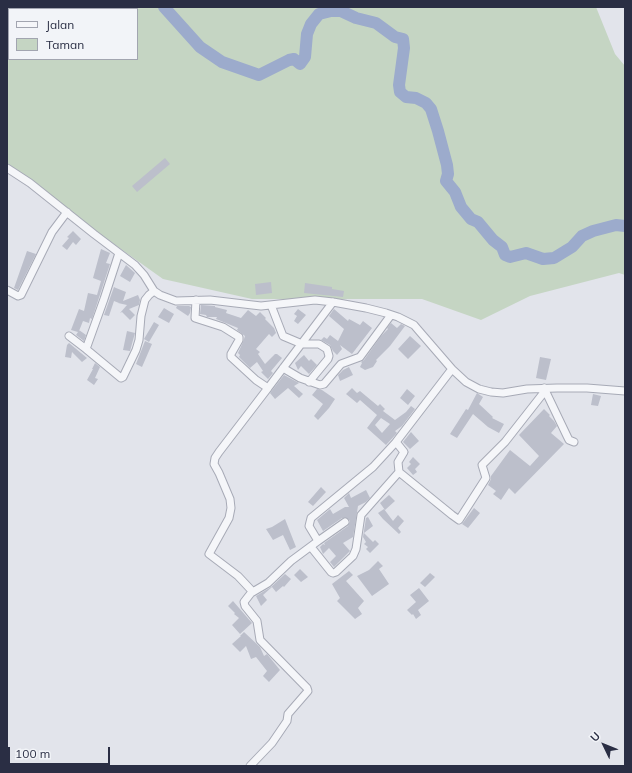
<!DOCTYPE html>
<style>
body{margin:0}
#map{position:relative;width:632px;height:773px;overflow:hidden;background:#e2e4eb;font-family:Mulish,sans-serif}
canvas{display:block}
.frame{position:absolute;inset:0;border:8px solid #2a2e44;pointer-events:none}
.legend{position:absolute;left:8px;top:8px;width:130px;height:52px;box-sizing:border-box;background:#f2f4f8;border:1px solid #a2a5b0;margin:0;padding:5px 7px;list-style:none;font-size:12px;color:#2a2e44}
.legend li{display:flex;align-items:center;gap:8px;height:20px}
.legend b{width:20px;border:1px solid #a2a5b0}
.north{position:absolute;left:584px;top:725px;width:40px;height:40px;-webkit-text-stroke:3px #f2f4f8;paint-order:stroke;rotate:313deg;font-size:11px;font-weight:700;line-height:16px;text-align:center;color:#2a2e44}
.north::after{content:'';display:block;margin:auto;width:14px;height:18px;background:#2a2e44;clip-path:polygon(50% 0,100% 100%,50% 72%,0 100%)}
.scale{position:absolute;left:8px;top:747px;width:102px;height:18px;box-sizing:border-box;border:2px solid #2a2e44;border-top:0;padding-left:5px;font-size:12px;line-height:14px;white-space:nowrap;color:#2a2e44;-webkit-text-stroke:3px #f2f4f8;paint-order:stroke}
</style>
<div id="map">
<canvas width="632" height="773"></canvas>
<div class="frame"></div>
<ul class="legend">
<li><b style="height:5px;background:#f5f6f9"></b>Jalan</li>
<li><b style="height:11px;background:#c5d5c3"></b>Taman</li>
</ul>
<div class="north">U</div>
<div class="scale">100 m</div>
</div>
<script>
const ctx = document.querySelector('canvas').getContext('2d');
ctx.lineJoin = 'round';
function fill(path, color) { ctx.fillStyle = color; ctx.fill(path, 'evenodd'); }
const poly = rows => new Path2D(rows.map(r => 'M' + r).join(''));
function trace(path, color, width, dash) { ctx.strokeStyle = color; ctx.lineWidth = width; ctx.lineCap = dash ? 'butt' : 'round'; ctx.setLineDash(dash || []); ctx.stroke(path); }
fill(poly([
 [7,7,596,7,615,54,625,66,625,275,619,273,530,296,481,320,422,299,252,299,163,279,7,168],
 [9,9,137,9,137,59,9,59]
]), '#c5d5c3');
trace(poly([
 [9,7,9,15],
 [164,7,200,47,222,62,259,75,289,60,294,59,300,64,305,57,307,34,311,24,319,14,331,11,341,11,356,18,376,23,395,37,403,39,404,48,399,85,400,92,406,97,416,98,426,103,431,109,438,131,447,165,448,174,446,181,455,192,461,207,471,219,478,222,493,240,502,247,505,255,510,257,526,253,543,259,554,258,572,247,582,236,593,231,616,225,625,226],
 [87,9,92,7]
]), '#9cabcc', 12);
fill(poly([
 [165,158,170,164,137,192,132,186],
 [73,231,81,239,76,245,73,242,67,250,62,246,69,238,67,237],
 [101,249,110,253,106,263,110,264,92,319,90,318,89,323,83,321,79,331,79,330,86,335,84,341,76,335,78,332,71,330,79,309,84,311,88,293,97,295,101,281,93,278],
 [27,251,36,254,18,290,14,288],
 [126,265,135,273,130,282,120,276],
 [271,282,272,293,256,295,255,284],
 [305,283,332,287,332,289,344,291,343,297,304,293],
 [114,287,116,288,126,292,123,301,138,295,140,300,139,305,129,309,135,315,130,320,122,312,120,313,127,305,118,303,119,303,114,301,109,316,104,315],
 [201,305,215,306,215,307,227,310,226,313,241,318,248,310,256,316,260,312,266,318,265,319,274,328,276,333,272,337,269,334,256,349,260,352,258,354,265,364,275,354,277,354,282,358,271,371,273,373,268,379,261,372,263,371,257,362,250,368,239,357,240,355,238,353,243,342,245,336,237,330,238,328,216,319,217,317,207,317,206,315,200,314],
 [177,306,189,306,191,307,190,313,188,316,176,308],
 [164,308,174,314,169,323,158,317],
 [298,309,306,315,298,324,294,321,297,316,294,314],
 [334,309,348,321,349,319,360,325,363,321,372,328,352,354,340,345,342,349,337,355,333,351,330,345,321,340,324,337,327,339,330,335,338,341,344,329,329,316],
 [154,322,159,325,149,342,144,339],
 [391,323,397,328,401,324,405,326,390,346,376,360,377,361,373,367,365,370,360,367,362,363,361,362,364,360,381,336,388,329,387,328],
 [127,331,135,333,130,351,123,350],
 [410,336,421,346,408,359,398,349],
 [145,341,152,344,142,367,136,364],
 [69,343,87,358,82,362,72,352,71,358,65,357,67,345],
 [304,355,309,361,311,359,317,365,309,374,301,366,298,370,295,363],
 [540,357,551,359,546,380,536,378],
 [95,363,100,367,95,378,98,379,94,385,87,380,93,369,92,369],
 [349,367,353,375,340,381,338,375,343,370],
 [284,375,299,383,294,386,303,394,299,398,288,388,275,399,270,393],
 [352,388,357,393,360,391,378,406,380,404,385,409,383,411,395,420,406,412,411,406,415,409,402,426,395,431,397,433,386,445,367,428,377,415,360,400,357,403,346,394],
 [381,418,390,424,382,433,375,425],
 [317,389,322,390,335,399,329,408,318,420,314,416,323,404,312,395],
 [407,389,415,396,408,405,400,398],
 [477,393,483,397,479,404,493,417,492,418,504,424,499,433,488,427,473,414,457,438,450,434,466,409,468,410],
 [593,394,601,396,598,406,591,405],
 [544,409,550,415,549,416,554,421,557,426,551,433,564,444,515,494,509,488,501,500,493,494,496,491,488,485,491,479,491,476,510,450,530,466,539,456,519,435],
 [411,432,419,441,410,449,403,442],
 [413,457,420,464,415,469,417,472,413,475,407,468,411,464,409,462],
 [321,487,326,492,313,506,308,502],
 [366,490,370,498,366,502,358,506,353,537,343,543,350,551,334,567,330,562,336,556,329,548,323,554,320,547,323,544,325,545,324,543,348,526,350,521,347,518,342,518,323,531,317,520,330,509,333,514,345,507,349,507,344,498,349,493,351,498],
 [389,495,395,501,385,510,380,503],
 [474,508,480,513,468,528,462,524],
 [384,509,393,521,398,515,404,521,398,528,401,532,399,534,383,519,378,513],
 [368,517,373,526,364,533,373,542,375,540,379,544,370,553,366,549,368,547,364,544,366,542,363,537,366,518],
 [285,519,296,547,290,550,283,535,273,540,266,529,272,527],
 [378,561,383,566,379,569,389,584,372,596,357,576,369,570],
 [300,569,308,577,301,582,294,575],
 [349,571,353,575,346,581,364,601,358,608,362,614,355,619,337,601,340,598,332,584],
 [430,573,435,577,425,587,420,583],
 [285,574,291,579,284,587,283,586,276,592,272,587,263,595,267,600,261,606,256,596,271,587],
 [419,588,429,601,418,610,421,615,416,619,413,614,412,615,407,610,416,602,410,595],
 [233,601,252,623,240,634,232,625,239,618,234,614,235,613,228,606],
 [244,632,260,647,264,656,267,654,280,670,269,682,263,676,267,671,256,657,251,659,246,646,240,652,232,644,241,636,240,636]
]), '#bcbfcb');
const street = poly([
 [7,168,30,183,94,234,135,265,144,275,154,291],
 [119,253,104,299,86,349,121,378,123,377,136,350,139,340,141,316,145,300,149,295,154,291,160,295,176,301,210,300,261,306,315,300,333,302,366,308,386,313,398,317,414,325,420,332,452,369,466,382,479,389,491,392,503,393,527,389,557,388,587,388,625,391],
 [7,290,18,296,21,295,52,232,67,212],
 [196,300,195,318,223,327,239,337,239,340,231,354,231,357,256,380,268,388,333,302],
 [271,305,283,336,302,344,319,344,327,349,329,356,328,359,309,382],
 [69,336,86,349],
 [283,368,300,378,320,385,324,384,341,364,360,357,391,315],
 [544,388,567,436,569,440,574,442],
 [399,472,452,515,459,520,486,478,482,465,505,442,545,391],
 [318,541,345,522],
 [311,547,331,572,333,573,336,572,353,556,356,549,361,515,399,472,398,462,404,452,396,442],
 [253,592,238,576,209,554,229,518,231,508,230,499,219,473,214,464,215,458,219,452,268,388],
 [250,766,272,743,287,721,288,714,308,691,307,688,260,640,257,621,245,606,244,602,251,593,268,583,291,561,318,541,309,526,311,518,373,467,396,442,452,369]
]);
trace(street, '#a7aab6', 9);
trace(street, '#f5f6f9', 7);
</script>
